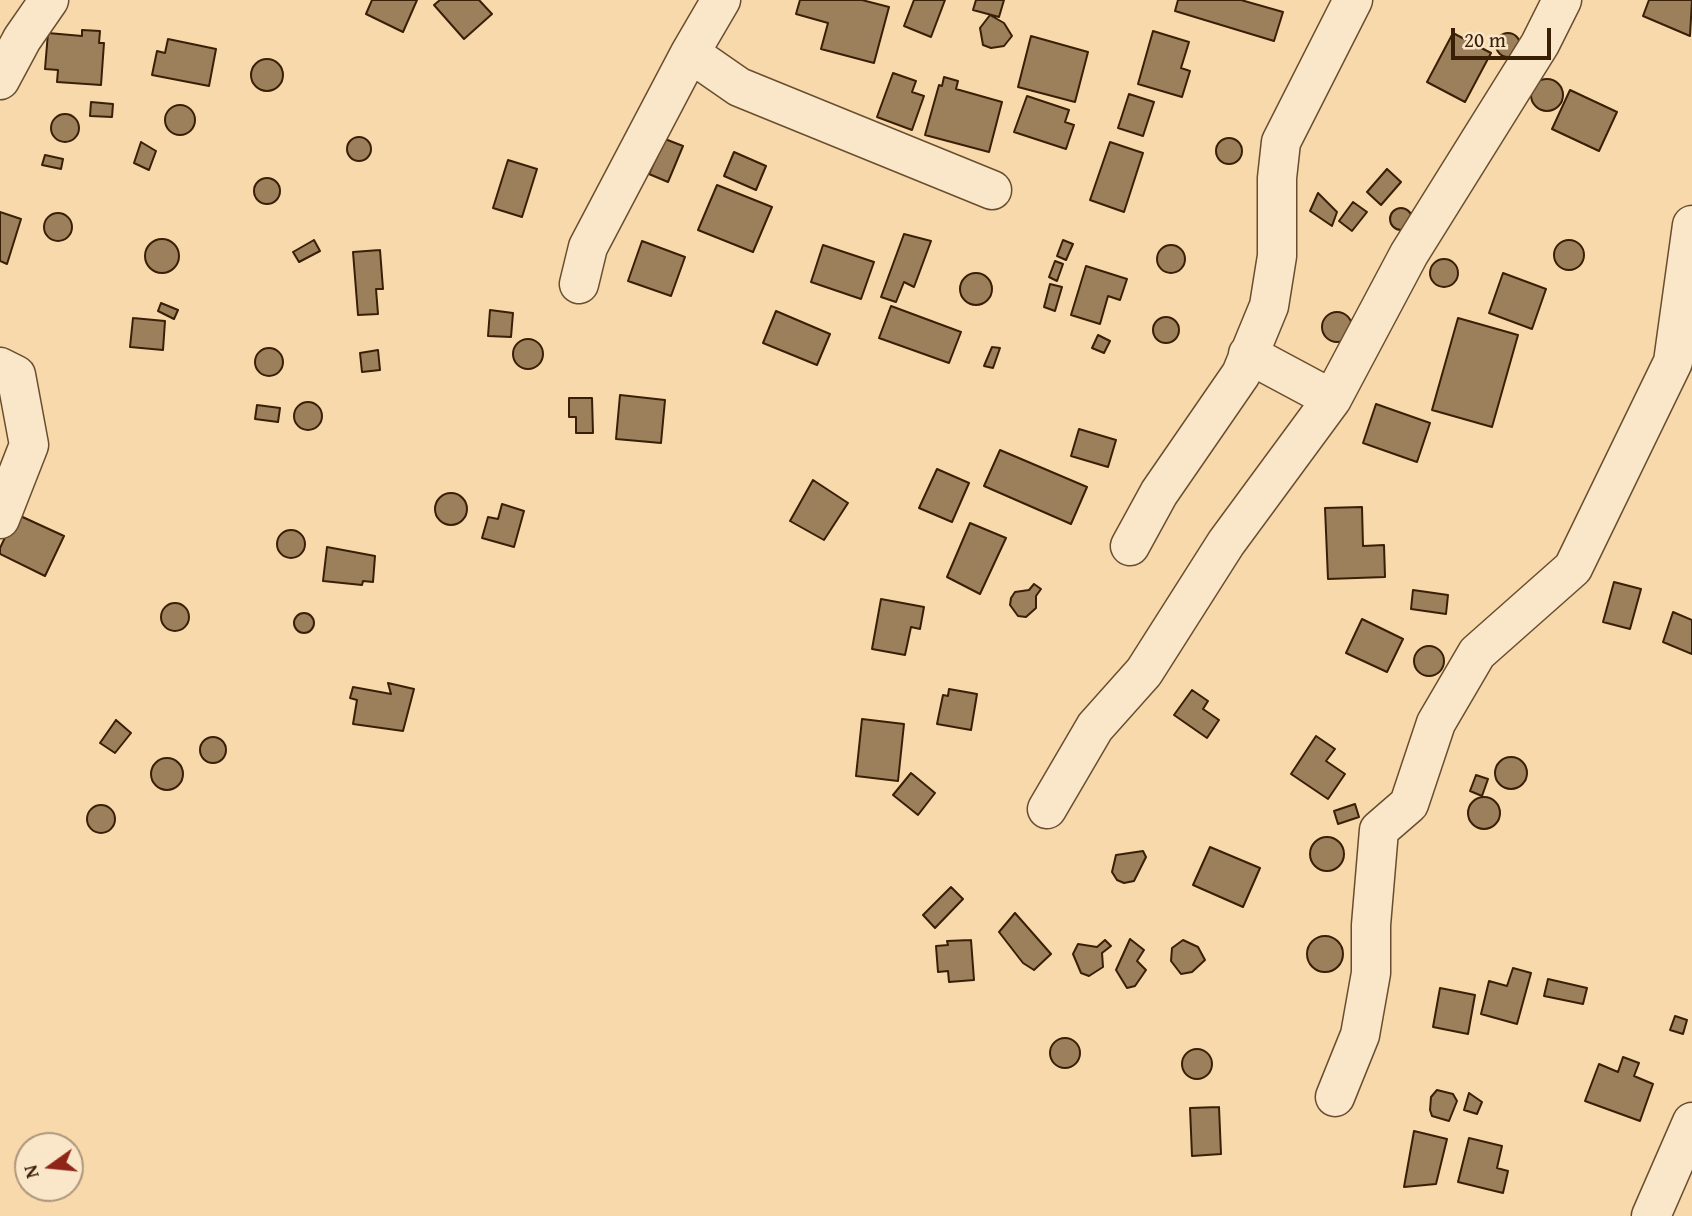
<!DOCTYPE html>
<style>
body{margin:0}
#map{position:relative;width:1692px;height:1216px;overflow:hidden;background:#f7d9ab;font-family:"Gentium Book Plus",serif}
canvas{display:block}
.north{position:absolute;left:14px;top:1132px;width:70px;height:70px;box-sizing:border-box;background:#fae6c8;border:2px solid #ad967a;border-radius:50%;rotate:255deg;font-size:19px;font-weight:700;line-height:28px;text-align:center;color:#391f06}
.north::after{content:'';display:block;margin:auto;width:24px;height:32px;background:#8f2418;clip-path:polygon(50% 0,100% 100%,50% 72%,0 100%)}
.scale{position:absolute;left:1451px;top:28px;width:100px;height:32px;box-sizing:border-box;border:4px solid #391f06;border-top:0;padding-left:9px;font-size:21px;line-height:24px;white-space:nowrap;color:#391f06;-webkit-text-stroke:5px #fae6c8;paint-order:stroke}
</style>
<div id="map">
<canvas width="1692" height="1216"></canvas>
<div class="north">N</div>
<div class="scale">20 m</div>
</div>
<script>
const ctx = document.querySelector('canvas').getContext('2d');
ctx.lineJoin = 'round';
function fill(path, color) { ctx.fillStyle = color; ctx.fill(path, 'evenodd'); }
const poly = rows => new Path2D(rows.map(r => 'M' + r).join(''));
function trace(path, color, width, dash) { ctx.strokeStyle = color; ctx.lineWidth = width; ctx.lineCap = dash ? 'butt' : 'round'; ctx.setLineDash(dash || []); ctx.stroke(path); }
const building = poly([
 [372,0,417,0,403,32,366,14,372,0],
 [440,0,479,0,492,14,464,39,434,5,440,0],
 [800,0,862,0,889,7,874,63,821,49,828,23,796,14,800,0],
 [914,0,945,0,931,37,904,26,914,0],
 [976,0,1004,0,999,17,973,10,976,0],
 [1178,0,1241,0,1283,12,1274,41,1175,11,1178,0],
 [1649,0,1692,0,1690,36,1643,16,1649,0],
 [990,15,1004,23,1012,36,1004,46,991,48,983,45,980,28,990,15],
 [82,30,100,31,99,43,104,43,101,85,57,82,58,70,45,69,48,33,82,36,82,30],
 [1153,31,1189,42,1181,68,1190,71,1182,97,1138,84,1153,31],
 [1453,33,1491,53,1465,102,1427,82,1453,33],
 '1496 45a12 12 0 1 1 24 0a12 12 0 1 1-24 0Z',
 [1031,36,1088,52,1075,102,1018,87,1031,36],
 [168,39,216,49,209,86,152,75,157,51,165,53,168,39],
 '251 75a16 16 0 1 1 32 0a16 16 0 1 1-32 0Z',
 [893,73,916,81,912,92,924,96,912,130,877,117,893,73],
 [944,77,958,81,956,89,1002,102,989,152,925,135,939,85,942,86,944,77],
 '1531 95a16 16 0 1 1 32 0a16 16 0 1 1-32 0Z',
 [1570,90,1617,112,1599,151,1552,129,1570,90],
 [1129,94,1154,102,1143,136,1118,128,1129,94],
 [1027,96,1069,110,1065,122,1074,125,1066,149,1014,132,1027,96],
 [91,102,113,104,112,117,90,116,91,102],
 '165 120a15 15 0 1 1 30 0a15 15 0 1 1-30 0Z',
 '51 128a14 14 0 1 1 28 0a14 14 0 1 1-28 0Z',
 '347 149a12 12 0 1 1 24 0a12 12 0 1 1-24 0Z',
 '1216 151a13 13 0 1 1 26 0a13 13 0 1 1-26 0Z',
 [665,139,683,146,668,182,649,174,665,139],
 [141,142,156,151,149,170,134,163,141,142],
 [1110,142,1143,153,1124,212,1090,200,1110,142],
 [734,152,766,166,756,190,724,176,734,152],
 [45,155,63,159,61,169,42,165,45,155],
 [508,160,537,169,522,217,493,208,508,160],
 [1387,169,1401,182,1381,205,1367,192,1387,169],
 '254 191a13 13 0 1 1 26 0a13 13 0 1 1-26 0Z',
 [717,185,772,207,753,252,698,230,717,185],
 [1318,193,1337,212,1332,226,1310,211,1318,193],
 [1353,202,1367,212,1352,231,1339,221,1353,202],
 '1390 219a11 11 0 1 1 22 0a11 11 0 1 1-22 0Z',
 [0,212,21,219,7,264,0,261,0,212],
 '44 227a14 14 0 1 1 28 0a14 14 0 1 1-28 0Z',
 [904,234,931,241,914,287,904,282,896,302,881,297,904,234],
 '145 256a17 17 0 1 1 34 0a17 17 0 1 1-34 0Z',
 '1554 255a15 15 0 1 1 30 0a15 15 0 1 1-30 0Z',
 [314,240,320,251,299,262,293,252,314,240],
 [1063,240,1073,244,1066,260,1057,256,1063,240],
 [642,241,685,257,671,296,628,281,642,241],
 '1157 259a14 14 0 1 1 28 0a14 14 0 1 1-28 0Z',
 [823,245,874,262,861,299,811,282,823,245],
 [380,250,383,289,376,289,378,314,358,315,353,252,380,250],
 '1430 273a14 14 0 1 1 28 0a14 14 0 1 1-28 0Z',
 [1055,261,1063,264,1057,281,1049,277,1055,261],
 [1086,266,1127,279,1120,300,1108,296,1100,324,1071,315,1086,266],
 [1503,273,1546,289,1532,329,1489,313,1503,273],
 '960 289a16 16 0 1 1 32 0a16 16 0 1 1-32 0Z',
 [1050,284,1062,287,1055,311,1044,307,1050,284],
 [161,303,178,310,174,319,158,311,161,303],
 [891,306,961,332,949,363,879,338,891,306],
 [490,310,513,313,511,337,488,336,490,310],
 [776,311,830,334,817,365,763,343,776,311],
 '1322 327a15 15 0 1 1 30 0a15 15 0 1 1-30 0Z',
 '1153 330a13 13 0 1 1 26 0a13 13 0 1 1-26 0Z',
 [133,318,165,321,163,350,130,347,133,318],
 [1458,318,1518,335,1492,427,1432,410,1458,318],
 [1098,335,1110,341,1104,353,1092,348,1098,335],
 '513 354a15 15 0 1 1 30 0a15 15 0 1 1-30 0Z',
 [992,347,1000,348,993,368,984,366,992,347],
 '255 362a14 14 0 1 1 28 0a14 14 0 1 1-28 0Z',
 [378,350,380,370,362,372,360,353,378,350],
 [620,395,665,400,661,443,616,439,620,395],
 [569,398,592,398,593,433,576,433,576,417,569,417,569,398],
 '294 416a14 14 0 1 1 28 0a14 14 0 1 1-28 0Z',
 [1376,404,1430,423,1417,462,1363,443,1376,404],
 [257,405,280,408,278,422,255,419,257,405],
 [1079,429,1116,440,1108,467,1071,456,1079,429],
 [1000,450,1087,487,1071,524,984,486,1000,450],
 [937,469,969,483,952,522,919,508,937,469],
 [813,480,848,503,824,540,790,521,813,480],
 '435 509a16 16 0 1 1 32 0a16 16 0 1 1-32 0Z',
 [502,504,524,511,514,547,482,538,488,517,498,519,502,504],
 [1362,507,1363,546,1384,545,1385,577,1328,579,1325,508,1362,507],
 [16,514,64,536,45,576,0,554,0,548,16,514],
 [970,523,1006,538,980,594,947,577,970,523],
 '277 544a14 14 0 1 1 28 0a14 14 0 1 1-28 0Z',
 [327,547,375,556,373,582,363,581,362,585,323,581,327,547],
 [1614,582,1641,589,1630,629,1603,622,1614,582],
 [1034,584,1041,589,1036,596,1036,608,1026,617,1018,616,1010,605,1011,598,1015,592,1029,590,1034,584],
 [1413,590,1448,595,1446,614,1411,609,1413,590],
 [881,599,924,607,920,629,911,627,905,655,872,649,881,599],
 '161 617a14 14 0 1 1 28 0a14 14 0 1 1-28 0Z',
 [1673,612,1692,620,1692,654,1663,642,1673,612],
 '294 623a10 10 0 1 1 20 0a10 10 0 1 1-20 0Z',
 [1362,619,1403,639,1387,672,1346,653,1362,619],
 '1414 661a15 15 0 1 1 30 0a15 15 0 1 1-30 0Z',
 [388,683,414,689,403,731,353,724,357,700,350,698,353,687,391,694,388,683],
 [949,689,977,694,971,730,937,724,943,695,948,696,949,689],
 [1192,690,1208,701,1203,709,1219,720,1207,738,1174,715,1192,690],
 [862,719,904,724,898,781,856,776,862,719],
 [116,720,131,733,115,753,100,743,116,720],
 [1316,736,1335,749,1326,761,1345,774,1328,799,1291,774,1316,736],
 '200 750a13 13 0 1 1 26 0a13 13 0 1 1-26 0Z',
 '1495 773a16 16 0 1 1 32 0a16 16 0 1 1-32 0Z',
 '151 774a16 16 0 1 1 32 0a16 16 0 1 1-32 0Z',
 [911,773,935,793,918,815,893,795,911,773],
 [1476,775,1488,779,1482,796,1470,791,1476,775],
 '1468 813a16 16 0 1 1 32 0a16 16 0 1 1-32 0Z',
 [1355,804,1359,817,1338,824,1334,811,1355,804],
 '87 819a14 14 0 1 1 28 0a14 14 0 1 1-28 0Z',
 '1310 854a17 17 0 1 1 34 0a17 17 0 1 1-34 0Z',
 [1210,847,1260,868,1243,907,1193,885,1210,847],
 [1143,851,1146,857,1134,881,1124,883,1117,880,1112,872,1116,855,1143,851],
 [951,887,963,899,935,928,923,915,951,887],
 [1015,913,1051,954,1034,970,1023,963,999,932,1015,913],
 '1307 954a18 18 0 1 1 36 0a18 18 0 1 1-36 0Z',
 [1130,939,1144,950,1137,961,1146,970,1135,986,1127,988,1116,970,1130,939],
 [971,940,974,980,949,982,948,971,938,972,936,946,948,945,947,941,971,940],
 [1105,940,1111,946,1102,953,1103,967,1089,976,1081,973,1073,954,1078,944,1097,947,1105,940],
 [1183,940,1198,947,1205,960,1192,972,1181,974,1171,961,1172,948,1183,940],
 [1513,968,1531,973,1517,1024,1481,1014,1489,981,1507,986,1513,968],
 [1548,979,1587,988,1583,1004,1544,996,1548,979],
 [1440,988,1475,995,1468,1034,1433,1027,1440,988],
 [1675,1016,1687,1020,1683,1034,1670,1030,1675,1016],
 '1050 1053a15 15 0 1 1 30 0a15 15 0 1 1-30 0Z',
 '1182 1064a15 15 0 1 1 30 0a15 15 0 1 1-30 0Z',
 [1623,1057,1639,1063,1634,1076,1653,1084,1640,1121,1585,1101,1599,1064,1618,1072,1623,1057],
 [1437,1090,1453,1094,1457,1101,1449,1121,1432,1116,1430,1110,1431,1097,1437,1090],
 [1469,1093,1482,1102,1477,1114,1464,1110,1469,1093],
 [1219,1107,1221,1154,1192,1156,1190,1108,1219,1107],
 [1414,1131,1447,1139,1436,1184,1404,1187,1414,1131],
 [1469,1138,1502,1146,1497,1168,1508,1171,1503,1193,1458,1182,1469,1138]
]);
fill(building, '#9c805c');
trace(building, '#391f06', 2);
const minor = poly([
 [721,0,690,53,739,87,992,190],
 [0,80,22,39,49,0],
 [579,284,588,247,690,53],
 [1248,354,1332,399],
 [0,367,16,375,29,445,0,519],
 [1130,546,1159,493,1241,374,1269,306,1277,256,1277,178,1281,142,1353,0],
 [1047,809,1095,727,1144,672,1226,543,1332,399,1409,254,1540,44,1562,0],
 [1335,1097,1360,1035,1371,973,1371,925,1379,830,1409,804,1436,723,1477,653,1573,568,1673,362,1692,225],
 [1651,1216,1692,1122]
]);
trace(minor, '#684e2f', 41);
trace(minor, '#fae6c8', 38);
</script>
